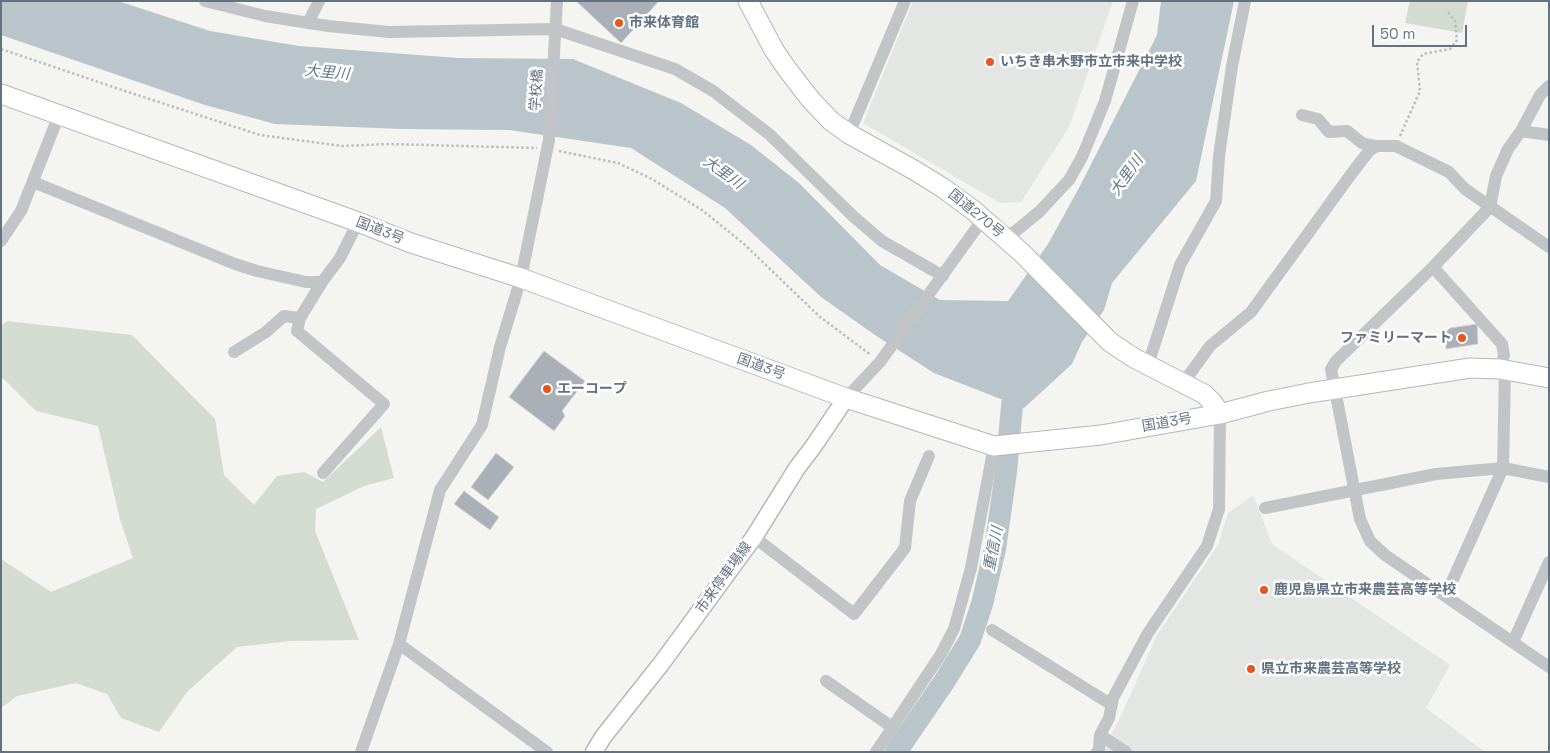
<!DOCTYPE html>
<meta charset="utf-8">
<style>
body{margin:0}
#map{position:relative;width:1550px;height:753px;overflow:hidden;background:#f4f4f0;font-family:"Space Grotesk",sans-serif}
canvas{display:block}
.frame{position:absolute;inset:0;border:2px solid #627282;pointer-events:none}
.scale{position:absolute;left:1372px;top:25px;width:95px;height:22px;box-sizing:border-box;border:2px solid #627282;border-top:0;padding-left:6px;font-size:15px;line-height:18px;white-space:nowrap;color:#627282;-webkit-text-stroke:4px #fff;paint-order:stroke}
</style>
<div id="map">
<canvas width="1550" height="753"></canvas>
<div class="frame"></div>
<div class="scale">50 m</div>
</div>
<script>
const ctx = document.querySelector('canvas').getContext('2d');
ctx.lineJoin = 'round';
function fill(path, color) { ctx.fillStyle = color; ctx.fill(path, 'evenodd'); }
const poly = rows => new Path2D(rows.map(r => 'M' + r).join(''));
function trace(path, color, width, dash) { ctx.strokeStyle = color; ctx.lineWidth = width; ctx.lineCap = dash ? 'butt' : 'round'; ctx.setLineDash(dash || []); ctx.stroke(path); }
function label(font, color, halo, rows, align = 'center') {
  ctx.font = font + ' "Space Grotesk","Noto Sans JP",sans-serif'; ctx.lineWidth = 5; ctx.setLineDash([]); ctx.textBaseline = 'middle'; ctx.strokeStyle = halo; ctx.fillStyle = color; for (const [text, x, y, turn = 0] of rows) {
    ctx.save(); ctx.translate(x, y); ctx.rotate((+turn || 0) * Math.PI / 180); ctx.textAlign = isNaN(turn) ? turn : align; if (halo) ctx.strokeText(text, 0, 0); ctx.fillText(text, 0, 0); ctx.restore();
  }
}
fill(poly([
 [913,1,1113,1,1069,127,1021,202,1000,203,863,123],
 [1253,495,1272,544,1450,665,1426,708,1485,752,1102,752,1120,718,1157,635,1218,545,1228,513]
]), '#e4e6e3');
fill(poly([
 [1410,1,1468,1,1462,33,1405,23],
 [7,321,132,335,215,419,224,475,254,505,277,476,304,472,323,482,381,427,394,478,364,486,316,509,315,531,359,640,290,641,237,647,187,692,159,732,121,718,107,694,76,683,17,696,1,708,1,559,51,592,133,558,120,519,98,426,36,411,3,378,1,380,1,326]
]), '#d4dbd1');
fill(poly([
 [1,1,118,1,210,31,299,46,458,58,573,59,681,103,751,145,799,183,880,265,940,300,1008,301,1048,244,1080,186,1157,35,1161,1,1234,1,1196,181,1112,283,1104,310,1082,342,1072,364,1024,408,934,373,875,335,821,297,725,208,631,148,509,130,402,129,275,124,205,105,1,35]
]), '#bac5cb');
trace(poly([
 [896,752,944,682,970,640,982,604,995,549,1006,472,1015,373]
]), '#bac5cb', 22);
const building = poly([
 [578,1,659,1,621,43,577,2,578,1],
 [1477,324,1478,344,1446,349,1445,333,1450,328,1477,324],
 [544,351,585,381,562,411,565,416,554,431,509,397,544,351],
 [496,453,514,467,488,500,471,487,496,453],
 [464,491,499,517,490,530,454,504,464,491]
]);
fill(building, '#a9b0b7');
trace(building, '#d5d5d3', 1);
const major = poly([
 [594,752,603,737,661,664,754,537,797,468,813,447,846,398]
]);
const highway = poly([
 [748,1,774,50,787,69,811,100,831,121,849,134,914,170,943,188,973,210,1022,253,1110,342,1134,358,1204,394,1213,403,1220,414],
 [1,94,358,222,411,243,521,278,846,398,994,446,1101,435,1220,414,1269,401,1309,393,1470,368,1500,369,1549,378]
]);
trace(major, '#b4b8bc', 19);
trace(highway, '#b4b7ba', 21);
trace(poly([
 [1,49,122,90,260,135,342,146,389,144,537,148],
 [1400,136,1420,91,1417,62,1423,54,1450,49,1457,40,1455,21,1448,12],
 [559,151,618,163,652,179,702,210,744,244,820,317,871,355]
]), '#bbbdbf', 2.5, [2.5, 2.5]);
trace(poly([
 [205,1,265,16,328,26,389,32,555,29,675,69,713,91,769,134,854,217,882,241,943,276],
 [308,23,319,1],
 [1549,86,1540,95,1521,131,1508,149,1496,176,1490,207,1433,267,1336,361,1331,369,1360,519,1370,541,1385,555,1549,667],
 [1302,115,1318,119,1329,132,1347,131,1362,143,1376,146],
 [1521,131,1549,135],
 [849,134,905,1],
 [33,182,235,264,257,271,306,282,322,282,340,258,358,222],
 [1006,239,1039,212,1069,180,1082,157,1105,101,1133,1],
 [1,241,21,211,59,115],
 [1433,267,1502,344,1504,355,1500,369],
 [322,282,300,318,297,331,384,404,323,473],
 [234,352,266,332,284,316,300,318],
 [1148,365,1180,265,1216,201,1219,156,1232,66,1245,1],
 [1184,382,1210,346,1251,312,1352,173,1369,151,1376,146,1396,146,1449,172,1465,189,1549,247],
 [846,398,880,362,983,219],
 [1265,508,1436,474,1503,468,1549,477],
 [754,537,854,614,905,548,910,501,929,456],
 [1446,595,1503,468,1505,370],
 [992,630,1112,705],
 [1513,642,1549,562],
 [399,644,547,752],
 [826,681,892,727],
 [1100,735,1126,752],
 [361,752,399,644,440,490,482,425,500,347,521,278,549,140,557,1],
 [876,752,941,654,954,629,971,568,994,446],
 [1097,752,1099,749,1100,735,1109,718,1113,698,1148,633,1207,546,1219,509,1220,414]
]), '#c1c5c8', 12);
trace(major, '#fff', 16);
trace(highway, '#fff', 19);
for (const [x, y, r, color] of [
 [619,23,5,"#e6571d"],
 [990,62,5,"#e6571d"],
 [1462,338,5,"#e6571d"],
 [547,389,5,"#e6571d"],
 [1264,590,5,"#e6571d"],
 [1251,669,5,"#e6571d"]
]) { const dot = new Path2D(); dot.arc(x, y, r, 0, 2 * Math.PI); ctx.fillStyle = color; ctx.fill(dot); trace(dot, '#fff', 2); }
label('bold 14px', '#627282', '#fff', [
 ["市来体育館",629,23],
 ["いちき串木野市立市来中学校",1000,62],
 ["ファミリーマート",1452,338,"right"],
 ["エーコープ",557,389],
 ["鹿児島県立市来農芸高等学校",1274,590],
 ["県立市来農芸高等学校",1261,669]
], 'left');
label('14px', '#627282', '#fff', [
 ["学校橋",537,90,-86],
 ["国道270号",976,214,39],
 ["国道3号",380,231,21],
 ["国道3号",761,367,20],
 ["国道3号",1167,423,-10],
 ["市来停車場線",724,578,-54]
]);
label('italic 15px', '#637a86', '#fff', [
 ["大里川",327,73,5],
 ["大里川",723,173,35],
 ["大里川",1127,176,-55],
 ["重信川",994,549,-79]
]);
</script>
